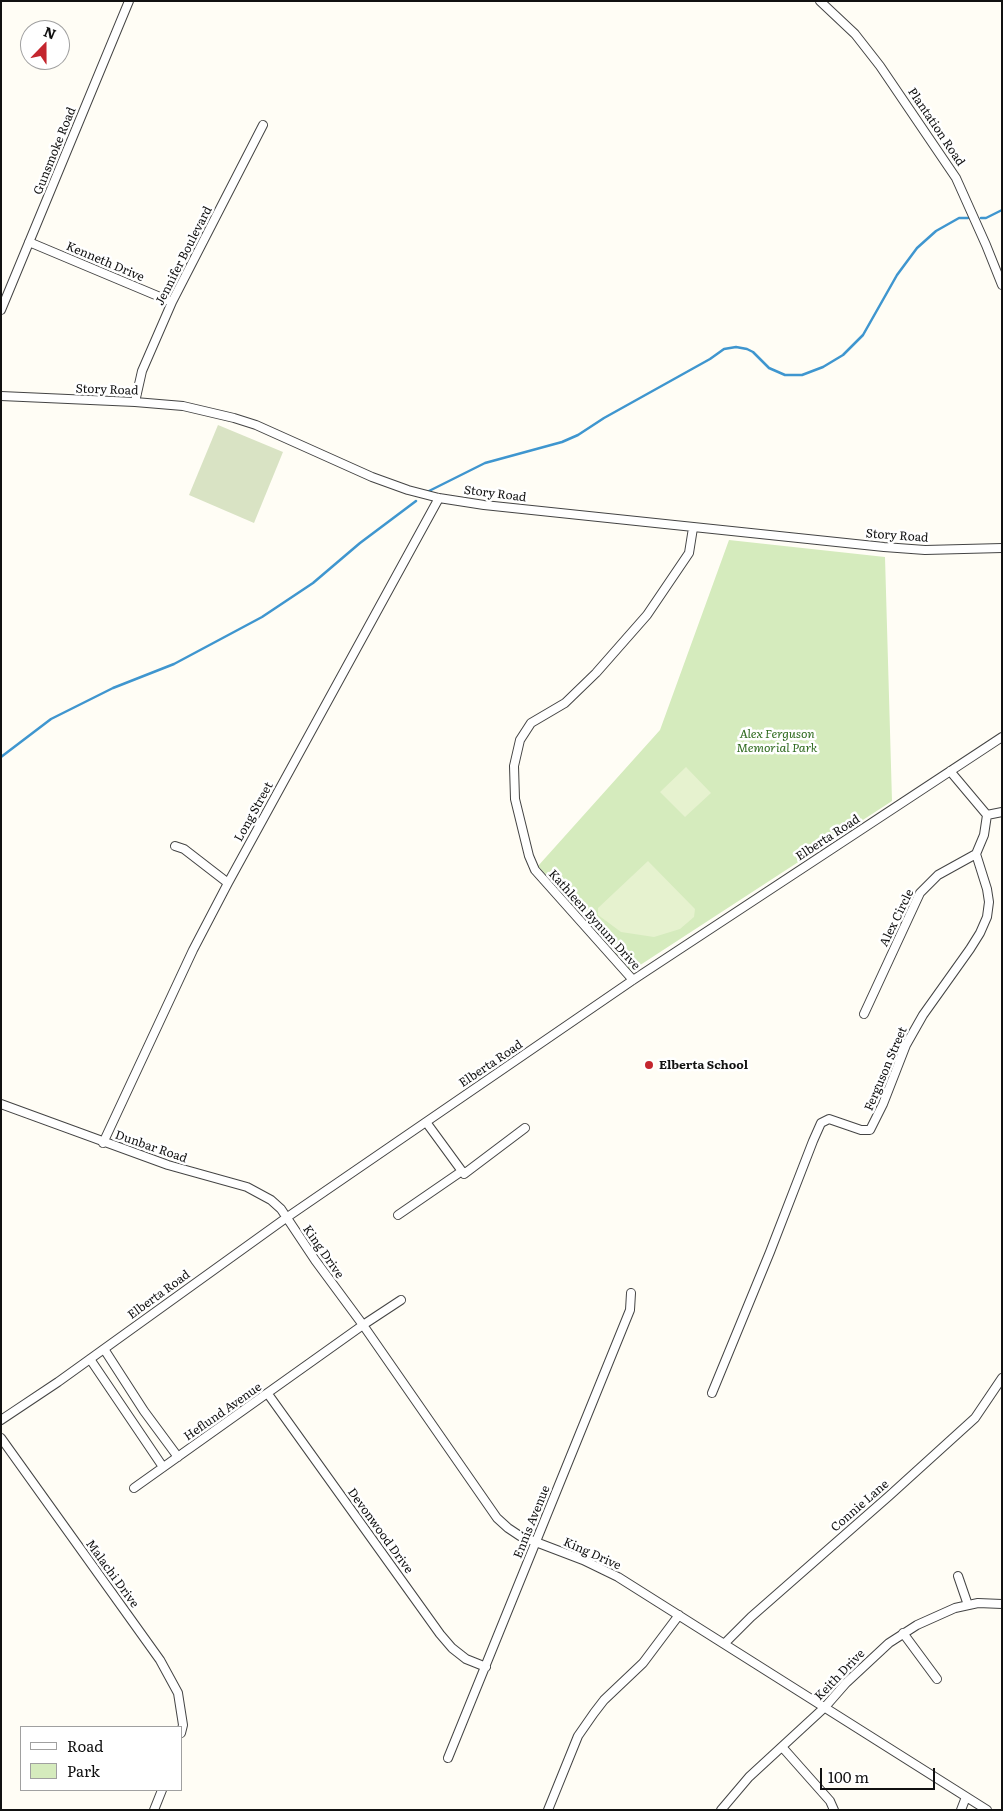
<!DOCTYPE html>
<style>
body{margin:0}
#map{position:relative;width:1003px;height:1811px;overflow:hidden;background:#fffdf5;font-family:Literata,serif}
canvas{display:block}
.frame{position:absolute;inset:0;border:2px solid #111;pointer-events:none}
.legend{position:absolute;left:20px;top:1726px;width:162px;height:65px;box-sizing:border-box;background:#fff;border:1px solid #a0a0a0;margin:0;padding:6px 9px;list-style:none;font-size:15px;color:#111}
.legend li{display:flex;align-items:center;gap:10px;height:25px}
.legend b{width:25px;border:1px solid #a0a0a0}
.north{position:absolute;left:20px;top:20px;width:50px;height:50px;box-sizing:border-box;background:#fff;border:1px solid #a0a0a0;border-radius:50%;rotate:22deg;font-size:14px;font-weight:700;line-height:20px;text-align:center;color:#111}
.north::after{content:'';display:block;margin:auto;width:18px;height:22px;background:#c4262e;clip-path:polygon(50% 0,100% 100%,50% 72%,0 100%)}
.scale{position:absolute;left:820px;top:1768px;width:115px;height:22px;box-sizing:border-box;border:2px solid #111;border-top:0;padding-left:6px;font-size:15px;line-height:18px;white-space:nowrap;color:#111;-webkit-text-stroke:4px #fff;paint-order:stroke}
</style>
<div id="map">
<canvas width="1003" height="1811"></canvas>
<div class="frame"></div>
<ul class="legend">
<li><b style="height:6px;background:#fff"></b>Road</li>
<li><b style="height:14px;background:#d5ebbd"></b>Park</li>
</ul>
<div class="north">N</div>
<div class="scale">100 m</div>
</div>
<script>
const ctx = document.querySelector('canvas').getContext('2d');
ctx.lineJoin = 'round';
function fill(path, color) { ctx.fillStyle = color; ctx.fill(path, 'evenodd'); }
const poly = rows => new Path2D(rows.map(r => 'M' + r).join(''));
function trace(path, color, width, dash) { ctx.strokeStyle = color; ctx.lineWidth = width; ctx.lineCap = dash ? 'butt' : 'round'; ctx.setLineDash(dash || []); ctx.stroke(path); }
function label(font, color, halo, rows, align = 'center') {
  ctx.font = font + ' Literata,serif'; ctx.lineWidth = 5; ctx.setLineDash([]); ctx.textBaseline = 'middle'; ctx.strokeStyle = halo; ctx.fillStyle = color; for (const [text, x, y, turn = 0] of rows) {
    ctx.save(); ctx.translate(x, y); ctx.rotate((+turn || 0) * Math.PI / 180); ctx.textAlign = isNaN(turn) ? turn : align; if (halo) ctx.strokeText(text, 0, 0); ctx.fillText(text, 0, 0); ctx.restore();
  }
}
fill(poly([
 [729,540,885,557,892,801,631,971,538,866,660,730]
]), '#d5ebbd');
fill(poly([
 [218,425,283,452,254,523,189,495]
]), '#d9e3c4');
fill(poly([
 [686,767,711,793,685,817,660,792],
 [648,861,695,909,694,917,680,929,654,937,621,932,598,915,598,908]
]), '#e6f2cf');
trace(poly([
 [981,218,986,218,1002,210],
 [429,491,485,463,562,442,578,435,604,418,710,359,724,349,736,347,747,349,753,352,769,368,785,375,802,375,823,367,843,355,863,335,897,275,917,248,936,231,959,218,968,218],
 [1,757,51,719,113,688,174,664,262,617,313,583,360,543,416,501]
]), '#3f96cf', 2.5);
const minor = poly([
 [820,1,855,34,880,66,956,178,986,245,1002,285],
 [29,242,172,302],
 [1,310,129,1],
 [1,396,135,402,183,406,234,418,256,425,372,477,408,490,439,498,484,505,884,547,925,550,1002,548],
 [135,402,142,371,172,302,263,125],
 [987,815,1002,812],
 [175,846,184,849,228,883],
 [633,980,535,870,529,856,515,799,514,766,520,740,531,723,565,703,596,673,647,615,689,553,693,528],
 [864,1014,920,893,938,875,976,854],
 [1,1104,168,1165,247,1187,271,1200,281,1209,315,1260,363,1325,497,1518,508,1528,520,1536,583,1560,618,1577,987,1810],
 [426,1122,464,1174,525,1128],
 [103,1143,193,950,228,883,439,498],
 [398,1215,462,1171],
 [104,1349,144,1411,178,1457],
 [90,1359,163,1467],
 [712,1393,770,1252,813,1141,821,1123,829,1119,861,1130,870,1130,883,1104,906,1045,923,1015,970,949,980,933,987,917,989,902,987,889,976,854,984,835,987,815,950,771],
 [268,1394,440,1634,452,1648,466,1659,486,1667],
 [1,1420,58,1382,286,1218,633,980,1002,737],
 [1,1438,160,1660,178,1693,183,1725,181,1733],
 [134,1488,363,1325,401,1300],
 [958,1576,968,1605],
 [903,1633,937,1679],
 [724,1644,751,1617,889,1496,975,1418,1002,1378],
 [783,1748,830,1801,834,1810],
 [448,1758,630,1310,631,1293],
 [154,1810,162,1790],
 [548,1810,578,1736,594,1713,604,1700,643,1663,679,1615],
 [721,1810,749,1777,825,1707,846,1683,889,1643,917,1625,955,1608,978,1603,1002,1604],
 [961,1810,966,1797]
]);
trace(minor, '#444', 10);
trace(minor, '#fff', 8);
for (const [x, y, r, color] of [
 [649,1065,5,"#c4262e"]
]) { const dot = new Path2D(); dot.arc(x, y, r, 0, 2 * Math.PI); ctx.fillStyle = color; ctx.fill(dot); trace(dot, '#fff', 2); }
label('12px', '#111', '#fff', [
 ["Plantation Road",936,127,56],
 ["Gunsmoke Road",55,151,-68],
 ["Jennifer Boulevard",184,256,-63],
 ["Kenneth Drive",105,262,23],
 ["Story Road",107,390,2],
 ["Story Road",495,494,7],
 ["Story Road",897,536,4],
 ["Long Street",254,812,-61],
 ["Elberta Road",828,838,-33],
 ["Alex Circle",897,918,-64],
 ["Kathleen Bynum Drive",594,920,48],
 ["Elberta Road",491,1064,-34],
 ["Ferguson Street",886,1069,-67],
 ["Dunbar Road",151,1147,19],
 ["King Drive",323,1252,55],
 ["Elberta Road",159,1295,-36],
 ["Heflund Avenue",223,1412,-35],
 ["Connie Lane",860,1506,-41],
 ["Ennis Avenue",532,1522,-68],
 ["Devonwood Drive",380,1531,54],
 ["King Drive",592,1554,24],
 ["Malachi Drive",112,1574,54],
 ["Keith Drive",840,1675,-46]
]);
label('italic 12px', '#2f6b1f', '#fff', [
 ["Alex Ferguson",777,734],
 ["Memorial Park",777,748]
]);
label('bold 12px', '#111', '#fff', [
 ["Elberta School",659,1065]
], 'left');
</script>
